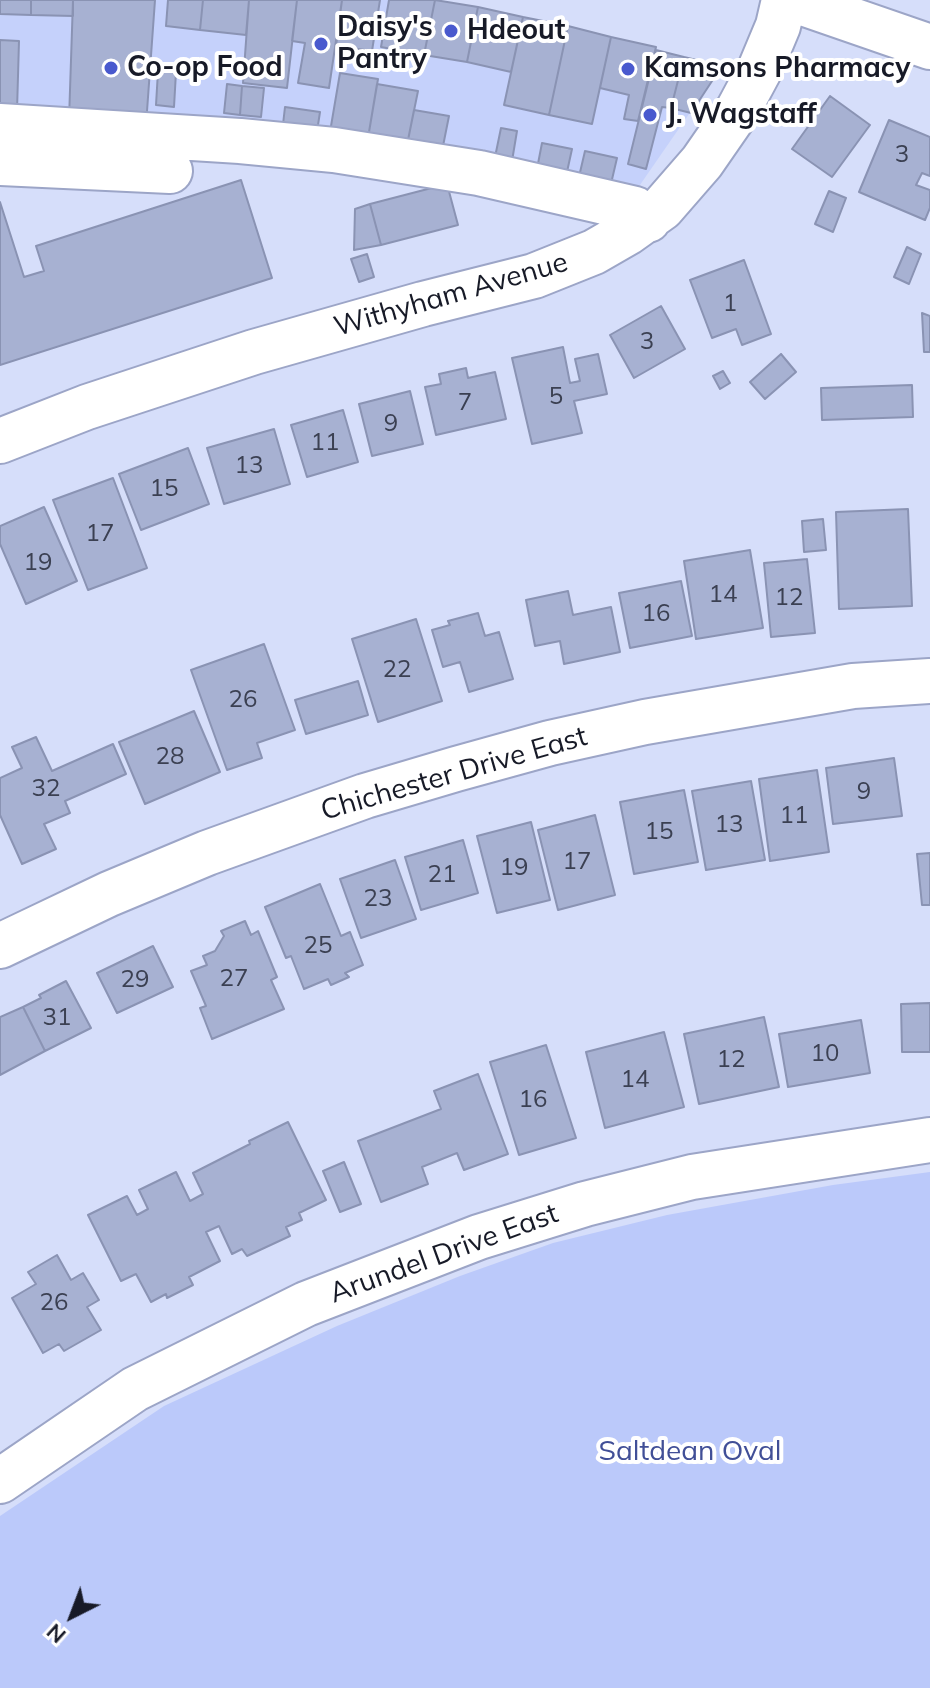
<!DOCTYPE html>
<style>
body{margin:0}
#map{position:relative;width:930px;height:1688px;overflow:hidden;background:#d6defa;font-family:Mulish,sans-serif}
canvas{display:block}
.north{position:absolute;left:32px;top:1576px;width:80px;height:80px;-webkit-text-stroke:6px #fff;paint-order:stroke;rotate:222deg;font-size:22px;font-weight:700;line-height:32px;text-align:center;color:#171a27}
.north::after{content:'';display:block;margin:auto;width:28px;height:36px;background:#171a27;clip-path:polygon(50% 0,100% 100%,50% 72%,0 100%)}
</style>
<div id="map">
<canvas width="930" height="1688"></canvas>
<div class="north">N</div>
</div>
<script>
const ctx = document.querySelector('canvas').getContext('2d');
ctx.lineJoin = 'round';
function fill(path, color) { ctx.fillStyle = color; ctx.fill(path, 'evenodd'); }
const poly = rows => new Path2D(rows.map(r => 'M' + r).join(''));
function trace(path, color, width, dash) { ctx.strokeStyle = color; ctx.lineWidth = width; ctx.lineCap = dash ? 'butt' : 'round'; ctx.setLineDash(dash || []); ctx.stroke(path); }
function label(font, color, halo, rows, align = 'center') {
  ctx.font = font + ' Mulish,sans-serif'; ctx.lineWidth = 8; ctx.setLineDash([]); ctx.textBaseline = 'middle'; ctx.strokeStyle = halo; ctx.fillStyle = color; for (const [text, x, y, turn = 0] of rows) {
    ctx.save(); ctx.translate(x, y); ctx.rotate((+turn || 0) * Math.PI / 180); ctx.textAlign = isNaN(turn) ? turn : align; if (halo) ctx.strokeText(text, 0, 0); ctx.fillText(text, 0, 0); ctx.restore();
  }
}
fill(poly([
 [0,0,438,0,568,26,656,47,657,50,709,63,716,75,633,195,0,116]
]), '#c5d1fb');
fill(poly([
 [930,1172,930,1688,0,1688,0,1516,164,1406,337,1326,460,1276,553,1243,667,1215,833,1185]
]), '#bbc9fa');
const building = poly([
 [0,0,31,0,31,15,0,14,0,0],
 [31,0,73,0,73,16,31,15,31,0],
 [73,0,155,0,146,125,69,120,73,0],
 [168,0,203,0,200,30,166,26,168,0],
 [203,0,249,0,246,35,200,30,203,0],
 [249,0,297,0,287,88,243,83,249,0],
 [297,0,342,0,329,88,298,83,305,43,292,41,297,0],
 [342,0,380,0,372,51,336,46,342,0],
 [389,0,435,0,424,55,381,47,389,0],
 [435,0,478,7,467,62,424,55,435,0],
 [478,7,523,17,511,72,467,62,478,7],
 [523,17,568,26,549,115,504,105,523,17],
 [568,26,611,37,592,124,549,115,568,26],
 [611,37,656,47,638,121,624,119,629,95,600,88,611,37],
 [0,40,19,41,17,111,0,111,0,40],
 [656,50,684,57,671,108,662,107,646,169,628,164,656,50],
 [684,57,709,63,716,75,691,113,671,108,684,57],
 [158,71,176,72,174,107,156,105,158,71],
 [340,73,378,79,368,138,330,132,340,73],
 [227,84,242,86,240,115,224,113,227,84],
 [377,84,418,91,407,145,368,138,377,84],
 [242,86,264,88,261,117,240,115,242,86],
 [830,96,870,125,832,177,792,149,830,96],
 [285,107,320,112,316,138,282,133,285,107],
 [414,110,449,116,442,151,407,145,414,110],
 [889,120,930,137,930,176,922,173,916,185,930,190,930,208,925,220,859,192,889,120],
 [501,128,517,131,512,161,495,157,501,128],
 [542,143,572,149,565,181,536,174,542,143],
 [585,151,617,158,610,188,578,181,585,151],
 [241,180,272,278,0,365,0,202,24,277,44,271,36,246,241,180],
 [447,184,458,225,381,245,370,204,447,184],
 [829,191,846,198,833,232,815,224,829,191],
 [370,204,381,245,354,250,355,209,370,204],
 [907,247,921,254,909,284,894,277,907,247],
 [367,254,374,277,359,282,351,259,367,254],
 [744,260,771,334,742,345,736,329,712,338,690,280,744,260],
 [661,306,685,349,634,378,610,335,661,306],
 [922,313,930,316,930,352,924,352,922,313],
 [563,347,570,383,580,381,575,359,598,354,607,394,574,401,582,433,532,444,512,358,563,347],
 [781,354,796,372,765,399,750,382,781,354],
 [466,368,468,378,495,372,506,419,436,435,425,387,441,384,439,374,466,368],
 [723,371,730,383,720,389,713,376,723,371],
 [912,385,913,417,822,420,821,388,912,385],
 [410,391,423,444,372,456,359,404,410,391],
 [343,410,358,462,307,477,291,425,343,410],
 [274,429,290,484,224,504,207,448,274,429],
 [188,448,209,504,141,530,119,474,188,448],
 [113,478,147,568,88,590,53,500,113,478],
 [44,507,77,581,26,604,0,544,0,526,44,507],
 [908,509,912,606,839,609,836,512,908,509],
 [823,519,826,550,804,552,802,521,823,519],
 [750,550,763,628,696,639,684,561,750,550],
 [807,559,815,633,771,637,764,563,807,559],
 [681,581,692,636,630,648,619,593,681,581],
 [568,591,573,615,611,607,620,652,564,664,560,641,535,646,526,600,568,591],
 [478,613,485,636,499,632,513,679,469,692,460,662,443,667,432,630,450,625,448,621,478,613],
 [416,619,442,701,378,722,352,639,416,619],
 [264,644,295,730,257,743,262,758,227,770,191,670,264,644],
 [358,681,368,715,306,734,295,700,358,681],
 [194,711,220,772,145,804,119,742,194,711],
 [36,737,52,771,113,744,126,774,65,801,70,813,44,824,56,849,22,864,0,815,0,778,22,768,12,747,36,737],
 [894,758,902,816,833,824,826,768,894,758],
 [817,770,829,852,770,861,759,779,817,770],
 [751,781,765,860,706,870,692,791,751,781],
 [684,790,698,862,634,874,620,802,684,790],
 [595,815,615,895,558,910,538,830,595,815],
 [531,822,550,900,497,913,477,836,531,822],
 [463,840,478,893,421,910,405,857,463,840],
 [930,853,930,905,922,905,917,854,930,853],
 [395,860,416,919,361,938,340,879,395,860],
 [320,884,341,936,350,932,363,965,345,973,349,977,331,985,328,979,304,989,291,956,286,958,265,907,320,884],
 [245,921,251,935,258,931,277,977,271,980,284,1009,212,1039,200,1008,206,1006,191,971,207,965,203,956,215,951,224,936,221,931,245,921],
 [153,946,173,987,117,1013,97,973,153,946],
 [66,981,91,1028,45,1051,23,1007,41,998,39,995,66,981],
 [930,1003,930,1052,902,1052,901,1004,930,1003],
 [23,1007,45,1051,0,1075,0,1017,23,1007],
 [764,1017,779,1087,699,1104,684,1034,764,1017],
 [861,1020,870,1073,788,1087,779,1034,861,1020],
 [664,1032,684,1107,605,1128,586,1052,664,1032],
 [546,1045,576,1138,519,1155,490,1062,546,1045],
 [478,1074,508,1154,464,1170,457,1153,422,1167,428,1184,381,1202,358,1141,441,1109,434,1091,478,1074],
 [288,1122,326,1200,299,1213,302,1220,286,1227,290,1236,247,1256,242,1249,232,1254,219,1226,206,1232,220,1261,189,1277,193,1285,167,1298,166,1294,151,1302,136,1274,121,1281,88,1215,127,1196,137,1215,148,1209,139,1190,176,1172,190,1201,203,1194,193,1173,250,1144,249,1141,288,1122],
 [344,1162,361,1204,340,1212,323,1171,344,1162],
 [57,1255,71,1280,83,1273,99,1300,87,1307,101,1330,64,1351,59,1344,43,1353,12,1298,36,1284,28,1272,57,1255]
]);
fill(building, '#a7b1d2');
trace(building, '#8a93b3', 2);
const minor = poly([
 [794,0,930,47],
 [0,126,240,141,334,150,479,173,635,209,648,220],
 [0,163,170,171],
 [0,441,87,407,254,352,423,304,534,276,594,252,627,233,662,208,702,162,738,110,760,69,778,26,784,0],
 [0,946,109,894,207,853,365,796,456,769,550,743,645,722,853,686,930,681],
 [0,1481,135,1389,306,1304,479,1237,585,1204,692,1177,930,1140]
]);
trace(minor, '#9ca5c7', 48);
trace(minor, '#fff', 44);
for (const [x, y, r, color] of [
 [451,31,8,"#4959ce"],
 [321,44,8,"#4959ce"],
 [111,68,8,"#4959ce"],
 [628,69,8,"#4959ce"],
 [650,115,8,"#4959ce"]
]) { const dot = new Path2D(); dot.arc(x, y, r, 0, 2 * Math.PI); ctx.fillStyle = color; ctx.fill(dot); trace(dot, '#fff', 3); }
label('24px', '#3b4052', null, [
 ["3",902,155],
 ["1",730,304],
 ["3",647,342],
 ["5",556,397],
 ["7",465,403],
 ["9",391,424],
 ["11",325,443],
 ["13",249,466],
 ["15",164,489],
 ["17",100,534],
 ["19",38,563],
 ["14",723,595],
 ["12",789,598],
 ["16",656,614],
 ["22",397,670],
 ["26",243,700],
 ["28",170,757],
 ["32",46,789],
 ["9",864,792],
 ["11",794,816],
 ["13",729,825],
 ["15",659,832],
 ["17",577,862],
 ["19",514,868],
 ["21",442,875],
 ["23",378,899],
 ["25",318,946],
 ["27",234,979],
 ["29",135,980],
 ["31",57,1018],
 ["10",825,1054],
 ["12",731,1060],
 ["14",635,1080],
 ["16",533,1100],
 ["26",54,1303]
]);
label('bold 28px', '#171a27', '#fff', [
 ["Daisy's",337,28],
 ["Pantry",337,60],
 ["Hdeout",467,31],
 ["Co-op Food",127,68],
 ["Kamsons Pharmacy",644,69],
 ["J. Wagstaff",666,115]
], 'left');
label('28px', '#171a27', '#fff', [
 ["Withyham Avenue",451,295,-16],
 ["Chichester Drive East",454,774,-16],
 ["Arundel Drive East",444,1254,-20]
]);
label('28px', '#414f97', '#fff', [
 ["Saltdean Oval",690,1452]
]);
</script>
